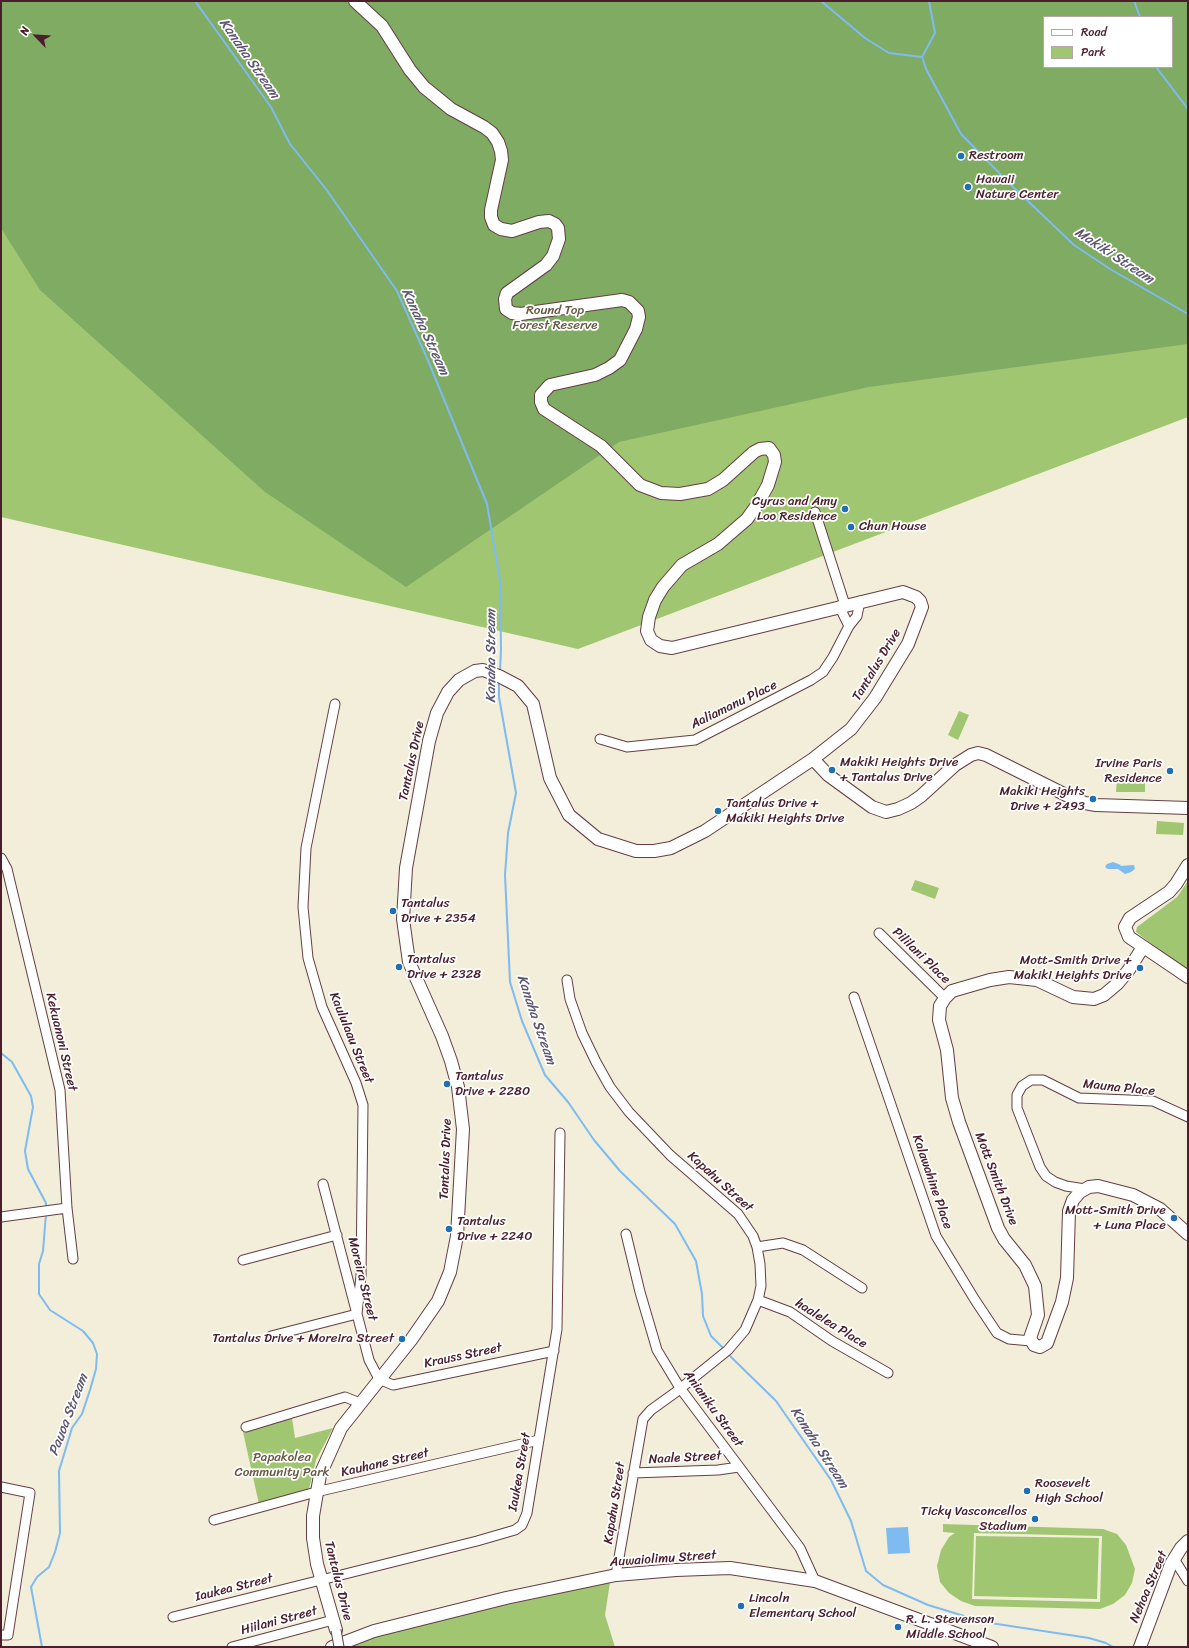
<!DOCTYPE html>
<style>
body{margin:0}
#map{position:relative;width:1189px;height:1648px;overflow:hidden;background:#f2eed9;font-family:Sriracha,sans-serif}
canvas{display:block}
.frame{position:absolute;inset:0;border:2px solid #4a1f2b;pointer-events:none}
.legend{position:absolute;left:1043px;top:16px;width:130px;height:52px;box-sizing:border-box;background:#fff;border:1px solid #b7a5aa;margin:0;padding:5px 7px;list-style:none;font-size:12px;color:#4a1f2b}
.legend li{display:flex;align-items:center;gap:8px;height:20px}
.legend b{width:20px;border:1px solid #b7a5aa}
.north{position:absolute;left:16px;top:16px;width:40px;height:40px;-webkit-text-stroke:3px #fff;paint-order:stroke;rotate:295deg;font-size:11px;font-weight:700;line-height:16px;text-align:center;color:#4a1f2b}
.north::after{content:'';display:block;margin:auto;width:14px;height:18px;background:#4a1f2b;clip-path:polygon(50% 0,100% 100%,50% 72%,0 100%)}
</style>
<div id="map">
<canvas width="1189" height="1648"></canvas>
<div class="frame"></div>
<ul class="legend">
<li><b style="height:5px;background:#fff"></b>Road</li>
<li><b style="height:11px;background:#a0c671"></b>Park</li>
</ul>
<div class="north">N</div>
</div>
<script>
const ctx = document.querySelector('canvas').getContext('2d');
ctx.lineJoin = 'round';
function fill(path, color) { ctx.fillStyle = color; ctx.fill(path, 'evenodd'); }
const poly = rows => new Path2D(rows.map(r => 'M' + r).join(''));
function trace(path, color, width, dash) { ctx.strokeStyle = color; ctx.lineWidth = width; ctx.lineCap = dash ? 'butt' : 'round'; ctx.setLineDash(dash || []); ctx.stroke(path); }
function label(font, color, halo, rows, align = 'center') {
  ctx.font = font + ' Sriracha,sans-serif'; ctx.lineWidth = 3.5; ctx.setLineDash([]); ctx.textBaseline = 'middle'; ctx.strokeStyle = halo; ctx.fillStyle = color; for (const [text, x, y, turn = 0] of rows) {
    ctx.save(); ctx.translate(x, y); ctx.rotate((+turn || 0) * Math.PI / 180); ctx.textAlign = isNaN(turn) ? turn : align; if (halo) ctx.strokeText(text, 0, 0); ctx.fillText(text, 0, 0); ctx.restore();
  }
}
fill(poly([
 [1,1,1188,1,1188,417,578,649,1,517],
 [1044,17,1172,17,1172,67,1044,67],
 [959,711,969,715,958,740,948,735],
 [1117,778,1145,779,1145,792,1116,792],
 [1157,821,1184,823,1183,835,1156,834],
 [915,880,939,888,935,899,911,890],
 [1188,881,1188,972,1136,932,1137,927,1177,897],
 [292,1418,295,1438,333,1428,316,1460,309,1489,259,1504,243,1432],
 [943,1524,1103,1529,1117,1534,1126,1545,1135,1569,1132,1583,1125,1595,1113,1604,1100,1609,975,1606,961,1601,949,1593,940,1582,937,1566,941,1550,949,1537,955,1533,943,1532],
 [974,1533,1102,1536,1100,1602,972,1599],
 [976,1536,1099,1538,1097,1599,974,1596],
 [610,1582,605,1615,615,1647,345,1647,369,1637,419,1624]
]), '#a0c671');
fill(poly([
 [1,1,1188,1,1188,344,869,387,619,442,406,587,265,492,40,290,1,228],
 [1044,17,1172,17,1172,67,1044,67]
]), '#80ab63');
fill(poly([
 [1113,862,1121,865,1120,866,1134,865,1135,869,1131,872,1125,874,1118,869,1108,869,1105,867,1107,864],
 [908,1527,910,1553,888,1554,886,1528]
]), '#7dbbf0');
trace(poly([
 [195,1,271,107,290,144,326,189,397,291,427,358,487,504,500,580,501,649,500,672],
 [821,1,865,38,889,53,922,57],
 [1134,1,1140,17],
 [922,57,926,69,961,134,1009,183,1074,245,1110,269,1188,314],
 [922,57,935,33,929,1],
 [1156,67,1188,109],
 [499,681,499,697,516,793,508,833,505,875,510,982,522,1021,545,1075,568,1102,594,1140,620,1171,675,1224,696,1261,702,1294,703,1316,711,1336,723,1348],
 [1,1053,12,1062,31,1096,33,1107,25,1151,28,1169,46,1203,46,1208],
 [729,1355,776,1401,831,1480,851,1521,866,1571,883,1585,928,1605,984,1622,1089,1638,1106,1643,1113,1647],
 [42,1647,31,1587,37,1577,49,1567,55,1552,60,1533,59,1471,72,1428,82,1414,90,1390,96,1369,97,1354,93,1343,83,1331,50,1310,39,1294,39,1264,43,1251,46,1214]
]), '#7dbbf0', 2);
const street = poly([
 [815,512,845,605],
 [839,606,849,626],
 [600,739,627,747,695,740,811,680,823,672,833,657,849,626,857,616,860,601],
 [1,858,7,869,60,1090,67,1208,73,1259],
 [879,933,945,998],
 [567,980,570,999,582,1033,596,1062,610,1087,629,1112,670,1155,738,1214,753,1236,757,1247,760,1264,761,1286,758,1300,745,1330,728,1350,676,1392,651,1410,643,1419,616,1575],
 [854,997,936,1236,975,1300,997,1333,1009,1339,1031,1341],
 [323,1184,369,1360,379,1379,393,1385,554,1351],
 [1085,1189,1066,1186,1055,1182,1046,1176,1040,1167,1017,1108,1017,1095,1022,1086,1031,1080,1043,1080,1079,1098,1153,1101,1188,1117],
 [1,1217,67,1208],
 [626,1234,640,1292,657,1350,680,1388,800,1548,815,1581],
 [757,1247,783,1243,803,1250,862,1288],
 [243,1260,337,1235],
 [758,1300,790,1312,832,1341,888,1373],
 [271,1336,357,1314,361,1276,363,1105,356,1083,322,1007,308,958,303,907,306,848,335,704],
 [246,1427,345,1397,360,1403],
 [633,1473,718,1470,739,1467],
 [1,1487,30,1493,8,1635,1,1635],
 [214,1520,316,1492,539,1440],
 [1174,1559,1188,1581],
 [173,1617,477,1541,515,1530,522,1525,527,1513,557,1329,560,1133],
 [232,1647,333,1620]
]);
const secondary = poly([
 [813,759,828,775,872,807,886,812,898,809,911,803,921,796,955,765,971,755,978,753,986,755,1066,795,1085,803,1096,805,1188,808],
 [1188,865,1176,884,1169,892,1130,918,1125,927,1129,937,1188,977],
 [1143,947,1128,971,1117,984,1104,995,1094,999,1073,997,1037,980,1009,977,990,980,952,991,945,998,940,1006,939,1020,947,1050,952,1098,959,1122,998,1228,1004,1239,1025,1265,1035,1286,1038,1315,1030,1338,1034,1345,1040,1347,1047,1343,1062,1302,1067,1278,1069,1211,1073,1200,1080,1192,1089,1187,1098,1186,1133,1195,1160,1209,1188,1234],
 [336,1630,317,1564,313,1538,313,1516,320,1475,341,1428,411,1340,438,1301,450,1272,457,1236,463,1129,458,1087,451,1061,442,1036,409,962,403,919,406,868,429,741,437,713,448,692,459,680,466,676,475,671,483,670,499,676,518,686,533,704,550,778,569,815,598,839,636,851,654,851,671,848,705,831,813,759,851,729,875,698,908,644,922,607,920,601,916,597,903,592,672,648,660,646,651,640,647,631,649,617,655,600,663,587,682,565,718,544,747,519,757,505,768,485,775,462,774,455,769,448,760,449,754,452,723,480,708,489,680,494,661,493,640,485,601,446,544,409,541,402,541,395,550,385,595,375,609,368,620,360,636,329,639,317,638,311,629,302,622,300,521,314,512,313,506,309,505,299,507,293,546,265,553,256,559,239,558,228,555,224,549,221,539,222,512,231,501,229,494,225,491,217,491,210,502,160,501,151,498,142,492,133,484,127,451,109,424,87,410,70,382,26,355,1],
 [332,1647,374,1631,506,1598,616,1575,676,1570,730,1568,815,1581,992,1647],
 [1140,1647,1171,1564,1181,1548,1188,1541]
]);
trace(street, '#633e45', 11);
trace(secondary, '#633e45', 14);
trace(street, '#fff', 9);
trace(secondary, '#fff', 12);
const streetBridge = poly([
 [336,1630,339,1647]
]);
trace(streetBridge, '#633e45', 11, []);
trace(streetBridge, '#fff', 9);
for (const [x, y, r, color] of [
 [961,156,4,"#1f6fb2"],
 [968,187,4,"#1f6fb2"],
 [845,509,4,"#1f6fb2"],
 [851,527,4,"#1f6fb2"],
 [832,770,4,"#1f6fb2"],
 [1170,771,4,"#1f6fb2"],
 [1093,799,4,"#1f6fb2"],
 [718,811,4,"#1f6fb2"],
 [393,911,4,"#1f6fb2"],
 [399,967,4,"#1f6fb2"],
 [1140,968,4,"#1f6fb2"],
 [447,1084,4,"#1f6fb2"],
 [1174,1218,4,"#1f6fb2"],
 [449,1229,4,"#1f6fb2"],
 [402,1339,4,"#1f6fb2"],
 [1027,1491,4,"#1f6fb2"],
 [1035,1519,4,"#1f6fb2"],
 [741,1606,4,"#1f6fb2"],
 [898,1627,4,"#1f6fb2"]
]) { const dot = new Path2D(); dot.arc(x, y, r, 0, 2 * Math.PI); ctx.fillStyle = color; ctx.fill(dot); trace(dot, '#fff', 1.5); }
label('13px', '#4a1f2b', '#fff', [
 ["Restroom",969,156],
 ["Hawaii",976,180],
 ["Nature Center",976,195],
 ["Cyrus and Amy",837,502,"right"],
 ["Loo Residence",837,517,"right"],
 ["Chun House",859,527],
 ["Makiki Heights Drive",840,763],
 ["+ Tantalus Drive",840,778],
 ["Irvine Paris",1162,764,"right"],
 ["Residence",1162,779,"right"],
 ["Makiki Heights",1085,792,"right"],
 ["Drive + 2493",1085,807,"right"],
 ["Tantalus Drive +",726,804],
 ["Makiki Heights Drive",726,819],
 ["Tantalus",401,904],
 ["Drive + 2354",401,919],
 ["Tantalus",407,960],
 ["Drive + 2328",407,975],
 ["Mott-Smith Drive +",1132,961,"right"],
 ["Makiki Heights Drive",1132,976,"right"],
 ["Tantalus",455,1077],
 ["Drive + 2280",455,1092],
 ["Mott-Smith Drive",1166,1211,"right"],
 ["+ Luna Place",1166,1226,"right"],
 ["Tantalus",457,1222],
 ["Drive + 2240",457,1237],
 ["Tantalus Drive + Moreira Street",394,1339,"right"],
 ["Roosevelt",1035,1484],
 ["High School",1035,1499],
 ["Ticky Vasconcellos",1027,1512,"right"],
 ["Stadium",1027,1527,"right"],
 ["Lincoln",749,1599],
 ["Elementary School",749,1614],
 ["R. L. Stevenson",906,1620],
 ["Middle School",906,1635]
], 'left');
label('13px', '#685944', '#fff', [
 ["Round Top",555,311],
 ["Forest Reserve",555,326],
 ["Papakolea",282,1458],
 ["Community Park",282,1473]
]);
label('13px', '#4a1f2b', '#fff', [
 ["Tantalus Drive",877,665,-59],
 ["Aaliamanu Place",734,705,-26],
 ["Tantalus Drive",412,761,-78],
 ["Pililani Place",921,956,44],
 ["Kaululaau Street",351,1038,68],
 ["Kekuanoni Street",61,1042,77],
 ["Mauna Place",1119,1088,6],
 ["Tantalus Drive",446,1159,-88],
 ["Mott Smith Drive",996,1179,69],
 ["Kapahu Street",720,1182,42],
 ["Kalawahine Place",932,1182,71],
 ["Moreira Street",362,1279,76],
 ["haalelea Place",831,1324,32],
 ["Krauss Street",463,1356,-12],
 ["Anianiku Street",713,1409,54],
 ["Naale Street",685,1458,-3],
 ["Kauhane Street",385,1463,-13],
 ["Iaukea Street",520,1472,-80],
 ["Kapahu Street",615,1503,-81],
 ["Auwaiolimu Street",663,1559,-4],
 ["Tantalus Drive",338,1581,76],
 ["Nehoa Street",1149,1587,-67],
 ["Iaukea Street",234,1588,-14],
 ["Hiilani Street",279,1621,-15]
]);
label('italic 14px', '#5c5670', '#fff', [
 ["Kanaha Stream",249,59,55],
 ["Makiki Stream",1114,256,33],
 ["Kanaha Stream",425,332,65],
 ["Kanaha Stream",491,656,-90],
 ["Kanaha Stream",536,1020,71],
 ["Pauoa Stream",69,1415,-69],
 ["Kanaha Stream",819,1448,57]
]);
</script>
